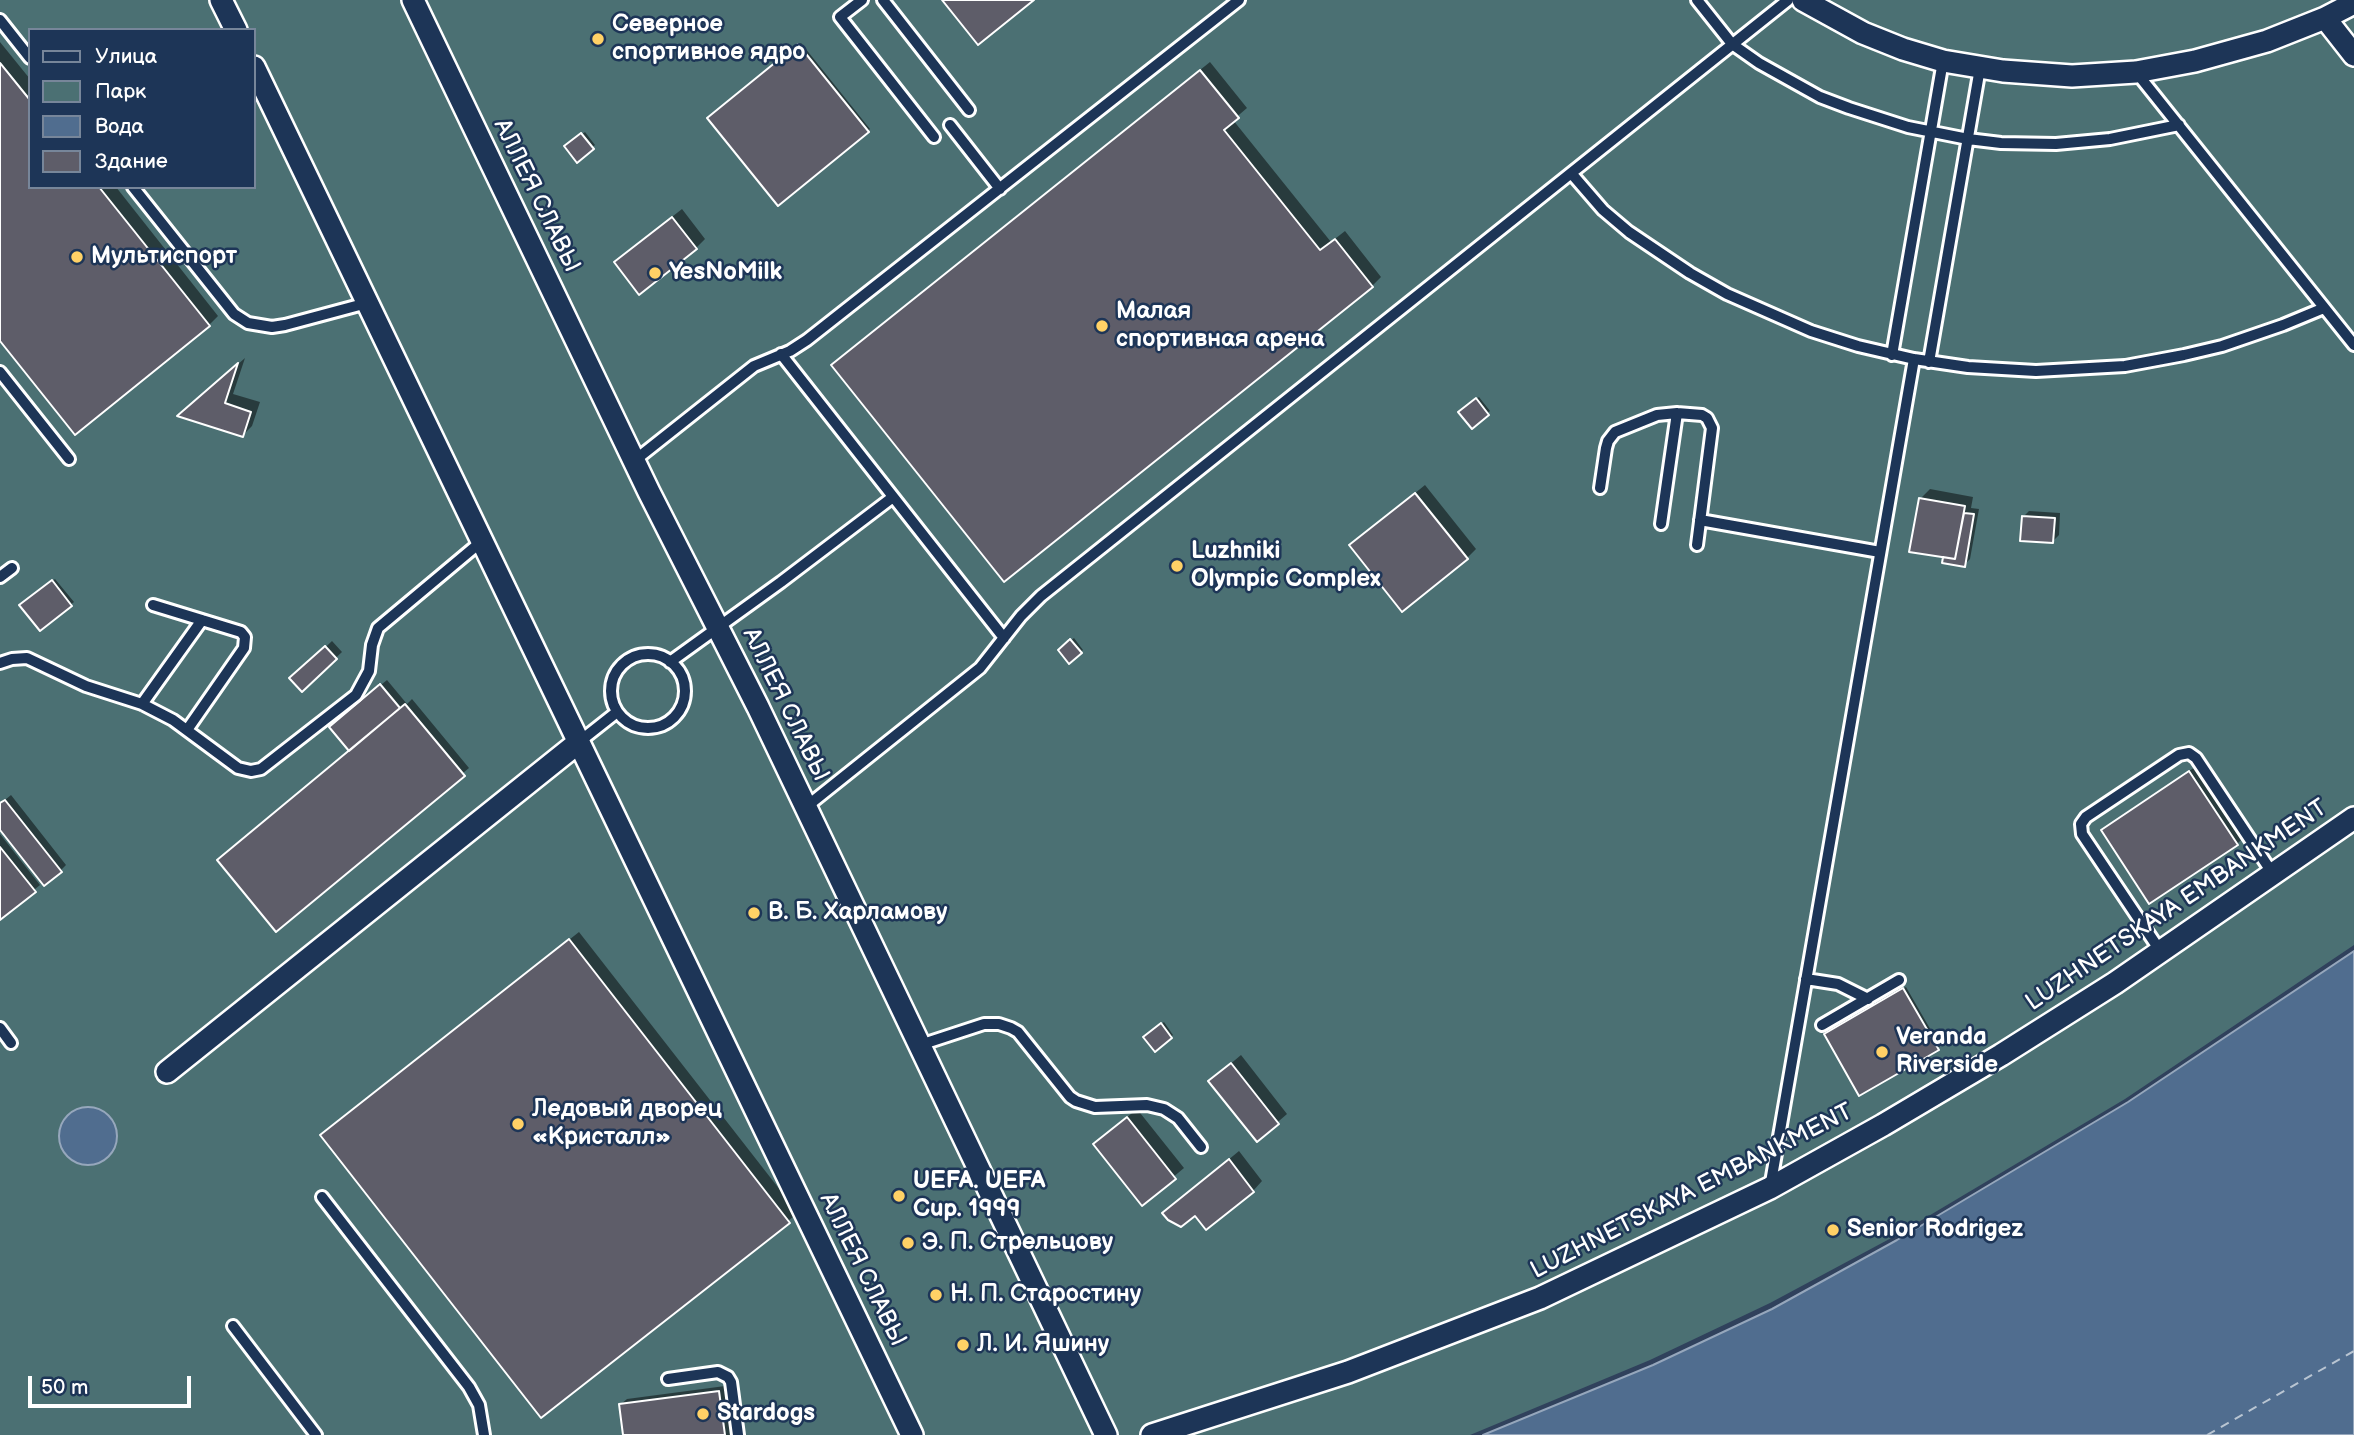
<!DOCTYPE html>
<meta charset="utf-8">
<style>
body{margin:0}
#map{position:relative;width:2354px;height:1435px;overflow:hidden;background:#30415c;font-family:"Balsamiq Sans",sans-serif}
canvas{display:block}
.legend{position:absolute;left:28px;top:28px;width:228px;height:161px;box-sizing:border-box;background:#1d3557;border:2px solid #77869a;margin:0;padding:9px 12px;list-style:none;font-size:21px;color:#fff}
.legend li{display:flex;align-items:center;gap:14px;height:35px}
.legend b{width:35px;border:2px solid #77869a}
.scale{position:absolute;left:28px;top:1376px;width:163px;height:32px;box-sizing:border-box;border:4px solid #fff;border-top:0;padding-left:9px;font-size:21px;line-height:24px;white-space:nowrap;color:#fff;-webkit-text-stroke:5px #1d3557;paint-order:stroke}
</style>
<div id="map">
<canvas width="2354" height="1435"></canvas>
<ul class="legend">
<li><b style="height:9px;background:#1d3557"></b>Улица</li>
<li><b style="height:19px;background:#4b7073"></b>Парк</li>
<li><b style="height:19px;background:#506d8f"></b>Вода</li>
<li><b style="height:19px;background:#5e5d69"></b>Здание</li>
</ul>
<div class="scale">50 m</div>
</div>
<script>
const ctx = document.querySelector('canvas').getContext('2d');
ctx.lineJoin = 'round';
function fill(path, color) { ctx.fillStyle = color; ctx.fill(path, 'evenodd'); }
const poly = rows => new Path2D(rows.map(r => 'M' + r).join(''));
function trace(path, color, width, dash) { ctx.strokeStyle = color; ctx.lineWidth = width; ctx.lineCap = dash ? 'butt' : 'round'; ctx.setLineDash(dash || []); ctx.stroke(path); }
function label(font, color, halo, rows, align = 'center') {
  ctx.font = font + ' "Balsamiq Sans",sans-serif'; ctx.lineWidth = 5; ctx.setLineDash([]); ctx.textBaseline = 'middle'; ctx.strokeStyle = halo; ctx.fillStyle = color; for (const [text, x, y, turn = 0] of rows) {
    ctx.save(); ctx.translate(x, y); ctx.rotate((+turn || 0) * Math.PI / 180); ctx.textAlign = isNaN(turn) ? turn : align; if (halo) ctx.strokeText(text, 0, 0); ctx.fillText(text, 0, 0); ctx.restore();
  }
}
fill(poly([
 [0,0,2354,0,2354,945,2125,1099,1895,1236,1770,1303,1650,1360,1470,1435,0,1435],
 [30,30,254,30,254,187,30,187]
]), '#4b7073');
const water = poly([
 [2354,951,2354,1435,1483,1435,1653,1365,1772,1309,1897,1240,2128,1102,2354,951],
 '59 1136a29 29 0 1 1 58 0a29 29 0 1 1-58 0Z'
]);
fill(water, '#506d8f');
trace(water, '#96a7bc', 2);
fill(poly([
 [0,42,30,79,30,187,116,187,218,316,209,325,0,338],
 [801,43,870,129,778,204,709,118],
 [1210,62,1247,108,1233,120,1331,242,1345,231,1381,277,1372,286,843,356],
 [585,132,595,145,577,160,567,146],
 [682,209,705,239,696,248,626,253],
 [245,358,233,394,260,402,252,426,243,435,189,407],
 [1479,397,1490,411,1472,426,1461,412],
 [1425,485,1476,549,1467,558,1351,545],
 [1930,489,1973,497,1971,508,1979,509,1970,559,1964,565,1945,556,1920,499],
 [2029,511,2060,513,2059,535,2053,541,2023,517],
 [55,579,74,602,40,629,22,605],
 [1074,638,1083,650,1069,661,1060,650],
 [332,641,342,652,302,690,292,679],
 [387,680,407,704,412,699,469,768,276,930,351,750,337,721],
 [2195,767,2243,838,2237,844,2103,831],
 [11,795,66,865,60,871,0,827,0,804],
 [0,834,40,885,0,918],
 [579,932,798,1213,542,1416,322,1135],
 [1906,987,1940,1046,1937,1049,1828,1032],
 [1164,1022,1173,1035,1155,1050,1148,1035],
 [1241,1055,1287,1114,1257,1140,1210,1081],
 [1137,1109,1184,1168,1142,1203,1105,1135],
 [1239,1151,1262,1181,1253,1191,1206,1228,1195,1214,1164,1213],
 [725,1386,731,1435,625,1435,621,1404,627,1399]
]), '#0007');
trace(poly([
 [2207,1435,2354,1351]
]), '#b9c5d2', 2, [9, 7]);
const building = poly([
 [942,0,1034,0,978,45,942,0],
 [798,44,869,132,778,206,707,118,798,44],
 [0,63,30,100,30,187,99,187,210,326,75,435,0,341,0,63],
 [1200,70,1239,118,1224,130,1320,250,1335,239,1373,287,1004,582,831,365,1200,70],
 [581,133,594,149,577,163,564,146,581,133],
 [672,217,697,249,639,295,614,262,672,217],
 [238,363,225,403,251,412,243,437,177,416,238,363],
 [1476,398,1489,415,1472,429,1458,412,1476,398],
 [1415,493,1468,559,1402,612,1349,545,1415,493],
 [1919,498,1965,506,1955,559,1909,552,1919,498],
 [1964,513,1974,514,1965,567,1942,563,1943,557,1955,559,1964,513],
 [2022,516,2055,518,2053,543,2020,541,2022,516],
 [52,580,72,606,40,631,19,605,52,580],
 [1070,639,1082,653,1069,664,1058,650,1070,639],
 [325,646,337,659,302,692,289,678,325,646],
 [380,684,400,708,349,751,329,727,380,684],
 [405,704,465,776,276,932,217,860,405,704],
 [2189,771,2238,845,2149,904,2101,830,2189,771],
 [5,800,62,872,44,886,0,830,0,803,5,800],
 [0,847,36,892,0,920,0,847],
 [569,939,790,1223,541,1418,320,1135,569,939],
 [1903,988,1939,1050,1859,1096,1824,1034,1903,988],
 [1161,1023,1172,1038,1155,1052,1143,1037,1161,1023],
 [1231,1063,1279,1124,1257,1142,1208,1081,1231,1063],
 [1127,1117,1176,1179,1142,1206,1093,1144,1127,1117],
 [1229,1159,1254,1192,1206,1230,1195,1216,1181,1227,1168,1220,1162,1213,1229,1159],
 [719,1391,725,1435,623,1435,619,1404,719,1391]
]);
fill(building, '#5e5d69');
trace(building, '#fff', 2);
const service = poly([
 [862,0,840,17,934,137],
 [883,0,969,110],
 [1697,0,1732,44,1759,63,1820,97,1849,108,1908,127,1968,139,2001,143,2056,144,2110,139,2179,125],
 [0,20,30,58],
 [2136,72,2354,345],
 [950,125,1000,189],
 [1571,173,1603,210,1629,232,1690,273,1727,294,1811,331,1858,346,1914,359,1968,367,2036,371,2125,366,2184,355,2222,346,2283,325,2324,308],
 [133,187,234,314,248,323,272,327,285,325,367,303],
 [781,354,1004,638],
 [1892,355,1943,61],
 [1929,362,1980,68],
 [0,372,69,459],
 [634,461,754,366,790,351,807,340,1239,0],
 [1600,488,1606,448,1608,441,1615,432,1657,415,1677,413,1702,415,1707,418,1712,428,1697,545],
 [1700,520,1880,552],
 [1661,524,1677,413],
 [0,577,12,568],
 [153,605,241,632,245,637,244,648,187,730],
 '611 691a37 37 0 1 1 74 0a37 37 0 1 1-74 0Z',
 [670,662,781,582,893,497],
 [0,663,12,659,27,658,86,686,142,704,173,720,238,768,251,771,261,769,356,695,369,671,372,645,378,628,482,541],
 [142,704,202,620],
 [579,742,617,712],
 [806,807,980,668,1021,616,1041,596,1788,0],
 [2161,952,2082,834,2081,824,2086,817,2179,755,2189,753,2196,758,2273,874],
 [1806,979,1838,984,1868,999],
 [1822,1025,1899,980],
 [0,1028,11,1043],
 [920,1045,984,1024,999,1024,1011,1028,1018,1032,1070,1097,1076,1101,1095,1107,1147,1105,1164,1109,1178,1118,1201,1147],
 [1770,1188,1914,359],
 [322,1197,469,1387,479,1405,484,1435],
 [233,1326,316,1435],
 [668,1379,718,1372,728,1377,731,1382,738,1435]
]);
const minor = poly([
 [221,0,236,30],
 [413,0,649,492,758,707,1106,1435],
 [1803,0,1863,33,1903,49,1943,61,2003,71,2072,76,2136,72,2195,61,2267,41,2325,18,2354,3],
 [2325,18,2354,55],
 [254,67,912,1435],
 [167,1072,579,742],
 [1152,1435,1348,1372,1540,1298,1770,1188,1883,1125,2001,1055,2115,983,2354,818]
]);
trace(service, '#fff', 16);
trace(minor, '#fff', 26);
trace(service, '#1d3557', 10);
trace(minor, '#1d3557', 21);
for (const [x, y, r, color] of [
 [598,39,7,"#ffd166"],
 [77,257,7,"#ffd166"],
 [655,273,7,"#ffd166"],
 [1102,326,7,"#ffd166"],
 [1177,566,7,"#ffd166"],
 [754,913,7,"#ffd166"],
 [1882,1052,7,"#ffd166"],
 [518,1124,7,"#ffd166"],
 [899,1196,7,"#ffd166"],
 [1833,1230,7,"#ffd166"],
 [908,1243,7,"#ffd166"],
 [936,1295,7,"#ffd166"],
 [963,1345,7,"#ffd166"],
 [703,1414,7,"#ffd166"]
]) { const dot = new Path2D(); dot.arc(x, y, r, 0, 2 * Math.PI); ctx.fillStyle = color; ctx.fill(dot); trace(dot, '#1d3557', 2.5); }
label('bold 24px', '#fff', '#1d3557', [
 ["Северное",612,25],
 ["спортивное ядро",612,53],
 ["Мультиспорт",91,257],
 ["YesNoMilk",669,273],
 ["Малая",1116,312],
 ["спортивная арена",1116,340],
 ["Luzhniki",1191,552],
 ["Olympic Complex",1191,580],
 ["В. Б. Харламову",768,913],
 ["Veranda",1896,1038],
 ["Riverside",1896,1066],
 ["Ледовый дворец",532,1110],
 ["«Кристалл»",532,1138],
 ["UEFA. UEFA",913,1182],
 ["Cup. 1999",913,1210],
 ["Senior Rodrigez",1847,1230],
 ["Э. П. Стрельцову",922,1243],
 ["Н. П. Старостину",950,1295],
 ["Л. И. Яшину",977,1345],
 ["Stardogs",717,1414]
], 'left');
label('24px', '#fff', '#1d3557', [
 ["АЛЛЕЯ СЛАВЫ",536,196,64],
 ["АЛЛЕЯ СЛАВЫ",785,705,64],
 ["LUZHNETSKAYA EMBANKMENT",2177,906,-34],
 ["LUZHNETSKAYA EMBANKMENT",1692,1192,-27],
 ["АЛЛЕЯ СЛАВЫ",862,1270,64]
]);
</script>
